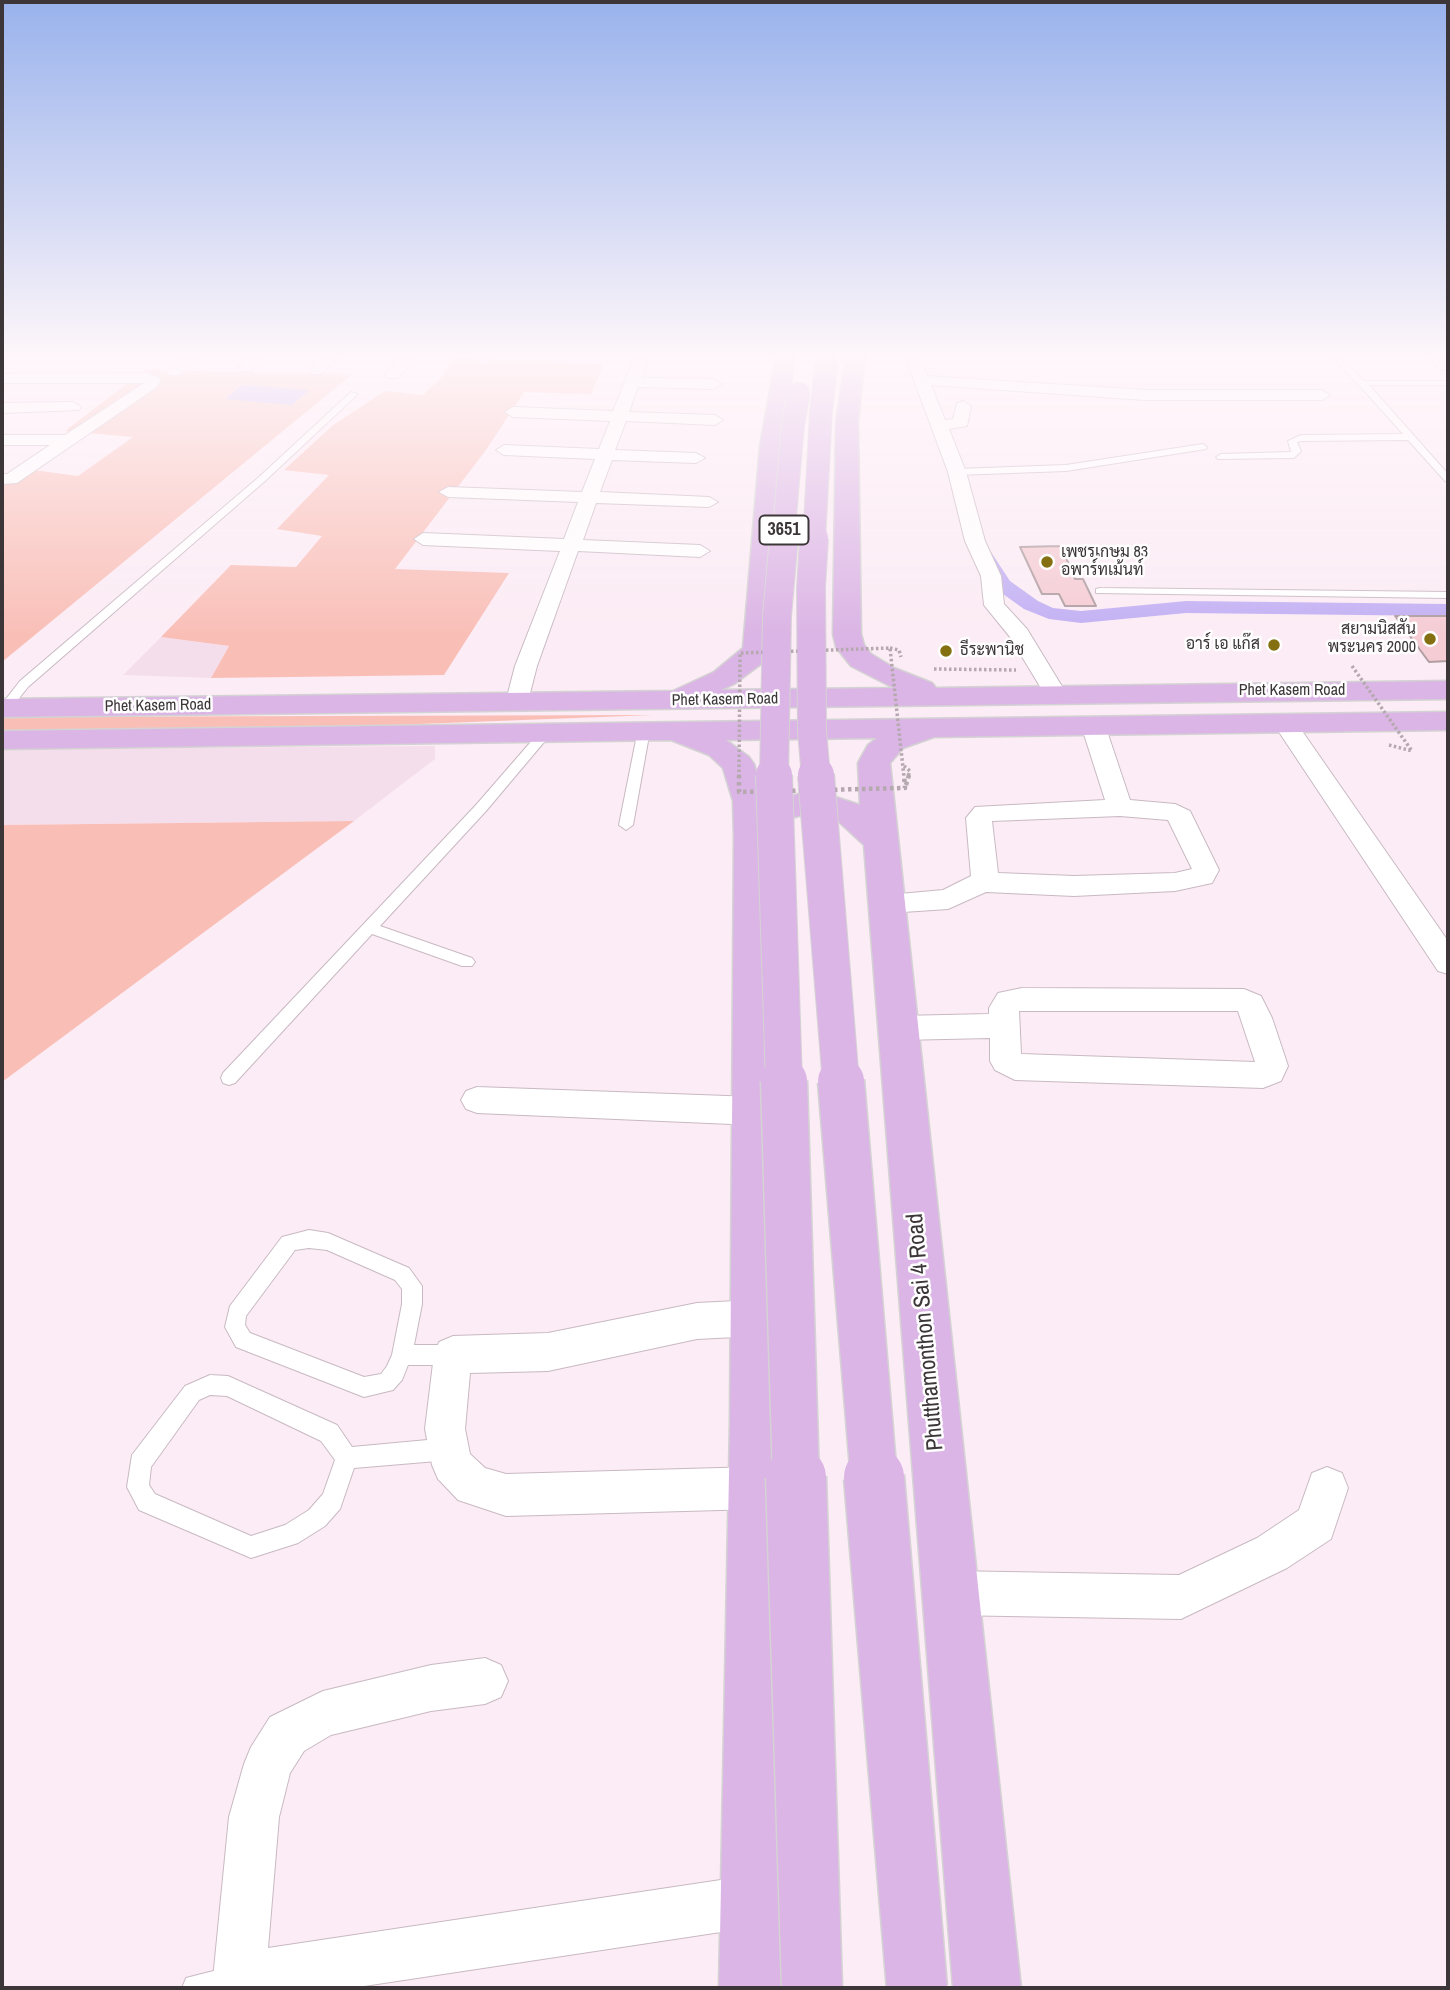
<!DOCTYPE html>
<meta charset="utf-8">
<style>
body{margin:0}
#map{position:relative;width:1450px;height:1990px;overflow:hidden;background:#fcecf5;font-family:"Archivo Narrow",sans-serif}
canvas{display:block}
.frame{position:absolute;inset:0;border:4px solid #3c3639;pointer-events:none}
</style>
<div id="map">
<canvas width="1450" height="1990"></canvas>
<div class="frame"></div>
</div>
<script>
const ctx = document.querySelector('canvas').getContext('2d');
ctx.lineJoin = 'round';
function fill(path, color) { ctx.fillStyle = color; ctx.fill(path, 'evenodd'); }
const poly = rows => new Path2D(rows.map(r => 'M' + r).join(''));
function trace(path, color, width, dash) { ctx.strokeStyle = color; ctx.lineWidth = width; ctx.lineCap = dash ? 'butt' : 'round'; ctx.setLineDash(dash || []); ctx.stroke(path); }
function label(font, color, halo, rows, align = 'center') {
  ctx.font = font + ' "Archivo Narrow",Sarabun,sans-serif'; ctx.lineWidth = 5; ctx.setLineDash([]); ctx.textBaseline = 'middle'; ctx.strokeStyle = halo; ctx.fillStyle = color; for (const [text, x, y, turn = 0] of rows) {
    ctx.save(); ctx.translate(x, y); ctx.rotate((+turn || 0) * Math.PI / 180); ctx.textAlign = isNaN(turn) ? turn : align; if (halo) ctx.strokeText(text, 0, 0); ctx.fillText(text, 0, 0); ctx.restore();
  }
}
fill(poly([
 [161,637,229,646,211,678,123,675],
 [435,746,435,759,354,821,2,825,2,749]
]), '#f5deeb');
fill(poly([
 [454,358,604,364,591,394,524,392,486,450,395,569,509,573,444,675,211,678,229,646,161,637,231,565,296,567,322,536,277,529,329,475,284,470,332,426,385,391,423,395,443,376],
 [145,370,351,375,2,662,2,478,18,468,78,476,133,437,65,431],
 [653,715,290,729,2,730,2,717],
 [354,821,2,1082,2,825]
]), '#f9bfb7');
fill(poly([
 [241,385,309,390,292,405,226,399]
]), '#c2b0f3');
fill(poly([
 [983,548,989,549,1010,581,1038,601,1053,608,1081,611,1186,601,1448,604,1448,616,1186,613,1081,623,1049,619,1024,609,996,589,974,553,983,548]
]), '#c2b0f3');
const building = poly([
 [1061,546,1075,579,1083,579,1096,606,1065,606,1059,594,1042,594,1020,547,1061,546],
 [1395,616,1448,616,1448,661,1429,662,1395,616]
]);
fill(building, '#f5ccd4');
trace(building, '#b09ea1', 2);
const service = poly([
 [1329,356,1338,356,1364,381,1448,381,1448,385,1369,385,1448,474,1448,482,1445,481,1408,440,1302,441,1297,442,1301,451,1294,458,1218,459,1216,457,1221,454,1291,452,1288,441,1301,435,1403,434,1359,385,1329,356],
 [351,392,358,394,265,481,28,687,9,711,2,711,2,704,20,681,259,477,351,392],
 [1203,444,1207,447,1206,449,1066,471,957,475,952,472,957,469,1066,465,1203,444],
 [1100,588,1448,592,1448,598,1096,593,1096,589,1100,588],
 [644,726,650,730,633,825,626,830,619,825,638,730,644,726],
 [546,728,550,729,550,735,486,811,380,926,472,958,475,962,472,966,462,966,372,934,235,1083,229,1085,223,1083,221,1078,223,1073,476,805,542,729,546,728],
 [309,1230,328,1233,409,1268,422,1286,422,1304,414,1345,453,1345,460,1348,463,1355,460,1362,453,1365,408,1365,402,1380,393,1390,364,1397,236,1347,225,1327,230,1306,282,1237,309,1230],
 [309,1248,327,1250,395,1280,402,1289,402,1304,392,1355,387,1366,381,1374,364,1377,250,1333,245,1325,246,1316,295,1250,309,1248],
 [210,1375,228,1376,337,1425,352,1447,449,1438,457,1441,460,1449,457,1457,449,1460,354,1468,340,1509,325,1526,298,1543,251,1558,139,1510,127,1487,132,1455,185,1386,210,1375],
 [210,1395,227,1396,321,1441,335,1460,323,1494,309,1510,285,1525,251,1536,155,1494,149,1485,151,1467,199,1400,210,1395],
 [233,1966,243,1970,247,1980,244,1988,182,1988,186,1978,233,1966]
]);
const minor = poly([
 [182,356,198,356,179,375,169,375,166,372,182,356],
 [248,356,263,356,250,371,240,371,238,368,248,356],
 [323,356,338,356,322,374,312,374,309,371,323,356],
 [400,356,415,356,398,378,388,378,385,375,400,356],
 [477,356,492,356,487,363,482,364,475,360,477,356],
 [635,356,649,356,642,378,713,379,721,384,713,389,638,387,629,412,715,415,723,420,715,425,626,421,615,450,696,453,705,458,696,463,612,460,600,492,709,497,718,502,709,507,596,503,583,540,700,545,710,551,700,557,578,551,537,666,528,701,525,706,509,706,506,701,515,666,560,551,423,545,414,539,423,533,564,539,578,502,448,497,439,492,448,487,582,492,595,459,504,455,496,450,504,445,599,449,610,421,513,417,505,412,513,407,613,411,635,356],
 [905,356,919,356,927,376,1145,390,1322,390,1330,395,1322,400,1145,400,931,385,945,420,953,419,957,403,963,401,971,406,967,426,949,429,966,472,985,541,1001,576,1004,604,1027,629,1066,693,1063,698,1055,700,1047,698,1010,637,984,605,981,576,965,541,948,472,905,356],
 [1430,356,1444,356,1448,362,1448,370,1439,370,1430,356],
 [147,373,158,377,161,380,157,387,17,483,2,484,2,474,7,474,50,445,2,445,2,435,65,435,144,383,2,383,2,374,147,373],
 [73,402,81,407,79,410,2,413,2,403,73,402],
 [1285,716,1293,718,1448,941,1448,974,1438,971,1273,723,1277,718,1285,716],
 [1093,718,1101,720,1105,725,1130,800,1175,804,1190,811,1219,870,1212,883,1175,891,1074,896,986,892,948,909,888,913,878,910,874,903,878,896,943,890,971,876,966,818,975,807,1105,800,1081,725,1085,720,1093,718],
 [1120,816,1168,820,1192,869,1175,873,1074,876,998,873,992,821,1120,816],
 [1022,988,1244,989,1261,996,1272,1018,1288,1066,1281,1081,1263,1088,1015,1080,995,1070,990,1061,990,1038,900,1040,889,1036,885,1028,889,1020,900,1016,989,1014,989,1008,998,993,1022,988],
 [1019,1011,1238,1011,1255,1062,1021,1054,1019,1011],
 [477,1087,755,1097,766,1101,771,1111,766,1121,755,1125,477,1113,466,1109,461,1100,466,1091,477,1087],
 [756,1300,769,1305,775,1318,769,1331,756,1336,697,1339,548,1371,470,1373,465,1429,470,1454,485,1468,506,1474,756,1467,771,1473,777,1488,771,1503,756,1509,506,1516,458,1500,438,1479,432,1465,425,1429,434,1355,439,1342,453,1336,548,1333,697,1303,756,1300],
 [1327,1467,1342,1473,1348,1488,1331,1539,1287,1568,1181,1619,949,1615,933,1609,927,1593,933,1577,949,1571,1179,1575,1257,1538,1299,1510,1312,1473,1327,1467],
 [485,1658,501,1665,508,1681,501,1697,485,1704,431,1711,331,1735,304,1751,290,1773,279,1817,268,1948,754,1875,772,1883,780,1901,772,1919,754,1927,351,1988,216,1988,213,1979,229,1817,244,1764,251,1747,270,1717,323,1691,431,1665,485,1658]
]);
const primary = poly([
 [776,356,795,356,782,446,771,648,761,664,734,684,721,690,894,688,851,666,836,647,833,634,836,422,846,356,865,356,858,422,861,634,864,645,871,654,894,668,932,683,936,688,1448,681,1448,699,2,717,2,699,673,691,714,672,743,648,760,446,776,356],
 [1448,712,1448,730,934,737,903,748,890,763,1021,1988,953,1988,864,845,838,821,823,815,806,814,784,820,771,830,768,836,782,1422,787,1988,719,1988,730,1422,734,836,733,801,723,768,709,755,671,740,2,749,2,731,1448,712],
 [877,738,868,745,858,763,860,805,826,794,806,792,765,803,754,764,749,757,726,740,877,738]
]);
trace(service, '#c8b9c2', 2);
trace(minor, '#c8b9c2', 2);
trace(primary, '#d4d3d3', 3);
trace(poly([
 [890,648,899,650,901,657],
 [934,669,1016,670],
 [1389,745,1412,751],
 [904,766,910,771,908,777]
]), '#b5a9af', 3.5, [2.5, 2.5]);
trace(poly([
 [906,785,909,775]
]), '#b5a9af', 4.5, [3.5, 3.5]);
fill(service, '#fff');
fill(minor, '#fff');
fill(primary, '#dbb5e5');
const primaryBridgeFar4 = poly([
 [783,540,793,425,799,393],
 [814,540,821,412,827,360]
]);
const primaryBridgeFar3 = poly([
 [814,538,811,587,812,731,816,777],
 [774,777,777,616,784,538]
]);
const primaryBridgeFar2 = poly([
 [774,775,784,1083],
 [816,775,841,1083]
]);
const primaryBridgeFar1 = poly([
 [784,1081,796,1479],
 [841,1081,874,1479]
]);
const primaryBridge = poly([
 [796,1477,812,1988],
 [874,1477,917,1988]
]);
trace(primaryBridgeFar4, '#d4d3d3', 24, []);
trace(primaryBridgeFar3, '#d4d3d3', 30, []);
trace(primaryBridgeFar2, '#d4d3d3', 38, []);
trace(primaryBridgeFar1, '#d4d3d3', 49, []);
trace(primaryBridge, '#d4d3d3', 63, []);
trace(poly([
 [1352,666,1412,751],
 [739,777,740,653,890,648,904,777]
]), '#b5a9af', 3.5, [2.5, 2.5]);
trace(poly([
 [739,775,739,792,905,788,904,775]
]), '#b5a9af', 4.5, [3.5, 3.5]);
trace(primaryBridgeFar4, '#dbb5e5', 22);
trace(primaryBridgeFar3, '#dbb5e5', 28);
trace(primaryBridgeFar2, '#dbb5e5', 36);
trace(primaryBridgeFar1, '#dbb5e5', 46);
trace(primaryBridge, '#dbb5e5', 60);
const sky = ctx.createLinearGradient(0, 0, 0, 635);
sky.addColorStop(0, '#99b2ec');
sky.addColorStop(0.56, '#fef6fa');
sky.addColorStop(1, '#fef6fa00');
ctx.fillStyle = sky;
ctx.fillRect(0, 0, 1450, 635);
for (const [x, y, r, color] of [
 [1047,562,7,"#847010"],
 [1430,639,7,"#847010"],
 [1274,645,7,"#847010"],
 [946,651,7,"#847010"]
]) { const dot = new Path2D(); dot.arc(x, y, r, 0, 2 * Math.PI); ctx.fillStyle = color; ctx.fill(dot); trace(dot, '#fefefe', 2.5); }
label('16px', '#3c3639', '#fefefe', [
 ["เพชรเกษม 83",1061,553],
 ["อพาร์ทเม้นท์",1061,571],
 ["สยามนิสสัน",1416,630,"right"],
 ["พระนคร 2000",1416,648,"right"],
 ["อาร์ เอ แก๊ส",1260,645,"right"],
 ["ธีระพานิช",960,651]
], 'left');
label('16px', '#3c3639', '#fefefe', [
 ["Phet Kasem Road",1292,691],
 ["Phet Kasem Road",725,700,-1],
 ["Phet Kasem Road",158,706,-1]
]);
for (const [x, y, w] of [
 [784,530,49]
]) { const box = new Path2D(); box.roundRect(x - w / 2, y - 14.5, w, 29, 5); ctx.fillStyle = '#fefefe'; ctx.fill(box); trace(box, '#3c3639', 2); }
label('bold 18px', '#3c3639', null, [
 ["3651",784,530]
]);
label('23px', '#3c3639', '#fefefe', [
 ["Phutthamonthon Sai 4 Road",926,1332,-95]
]);
</script>
